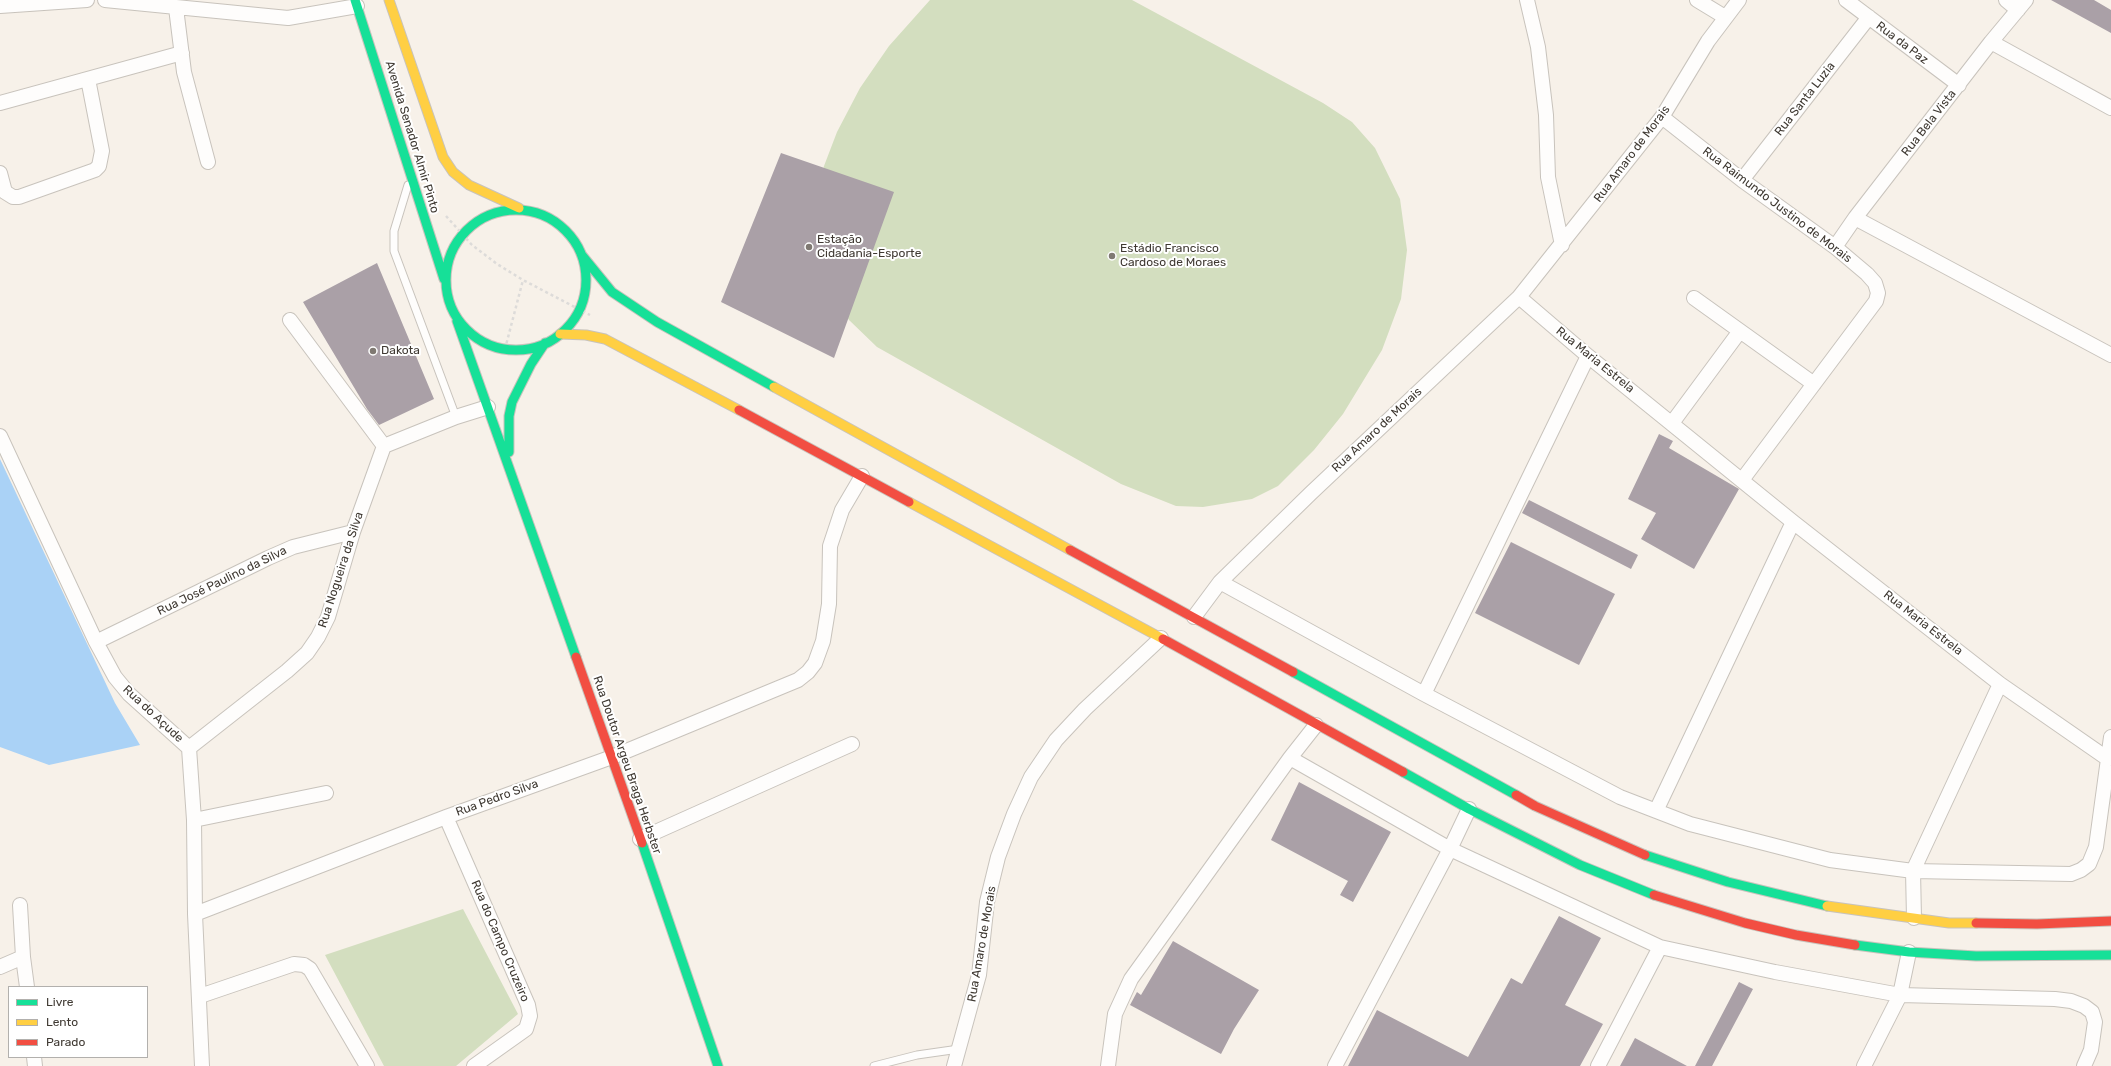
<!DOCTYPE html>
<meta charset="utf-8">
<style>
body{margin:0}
#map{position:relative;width:2111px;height:1066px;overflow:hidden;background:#f7f1e9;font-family:Rubik,sans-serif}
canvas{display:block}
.legend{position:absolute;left:8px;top:986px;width:140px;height:72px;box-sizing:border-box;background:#fff;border:1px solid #b2b0ad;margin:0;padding:5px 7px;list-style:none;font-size:12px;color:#3f3932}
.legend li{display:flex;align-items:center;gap:8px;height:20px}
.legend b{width:20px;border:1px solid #b2b0ad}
</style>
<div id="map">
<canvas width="2111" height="1066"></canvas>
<ul class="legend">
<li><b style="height:5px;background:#16e098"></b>Livre</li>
<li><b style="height:5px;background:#ffcf43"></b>Lento</li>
<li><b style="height:5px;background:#f24e42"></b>Parado</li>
</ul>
</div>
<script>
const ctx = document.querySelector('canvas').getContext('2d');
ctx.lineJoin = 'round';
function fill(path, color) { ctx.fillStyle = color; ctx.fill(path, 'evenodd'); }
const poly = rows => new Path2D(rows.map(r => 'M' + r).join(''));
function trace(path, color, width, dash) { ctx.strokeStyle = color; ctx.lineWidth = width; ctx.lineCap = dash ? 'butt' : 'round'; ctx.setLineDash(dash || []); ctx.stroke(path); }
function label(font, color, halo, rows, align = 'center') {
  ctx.font = font + ' Rubik,sans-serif'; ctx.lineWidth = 4; ctx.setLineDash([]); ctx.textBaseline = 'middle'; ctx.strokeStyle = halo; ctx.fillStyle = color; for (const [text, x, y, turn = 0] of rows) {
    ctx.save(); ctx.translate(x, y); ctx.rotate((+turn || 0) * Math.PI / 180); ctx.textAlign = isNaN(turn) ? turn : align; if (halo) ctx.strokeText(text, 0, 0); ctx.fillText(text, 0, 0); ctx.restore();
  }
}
fill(poly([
 [930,0,1132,0,1323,103,1352,122,1375,148,1400,199,1407,250,1401,299,1382,350,1343,414,1314,450,1278,486,1252,499,1203,507,1176,506,1121,484,877,347,849,320,829,288,816,198,824,166,837,132,860,88,889,46],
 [463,909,518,1014,456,1066,384,1066,325,955]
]), '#d3debf');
fill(poly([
 [0,459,115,703,140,745,49,765,0,747]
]), '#aad2f6');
fill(poly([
 [2051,0,2094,0,2111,10,2111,33],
 [781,153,894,192,834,358,721,302],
 [377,263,434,399,379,425,367,409,303,302],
 [1659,434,1673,441,1669,448,1739,489,1694,569,1641,539,1656,513,1628,499],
 [1529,500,1638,555,1631,569,1522,513],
 [1511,542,1615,594,1579,665,1475,613],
 [1299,782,1391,832,1353,902,1340,895,1348,881,1271,840],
 [1559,916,1601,938,1565,1005,1603,1024,1580,1066,1348,1066,1377,1010,1468,1057,1511,978,1522,984],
 [1173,941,1259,990,1234,1029,1221,1054,1130,1005,1137,992,1141,995],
 [1739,982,1753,989,1712,1066,1695,1066],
 [1635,1038,1687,1066,1620,1066]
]), '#aaa0a7');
const lane = poly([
 [408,185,394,231,394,251,456,417],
 [874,1066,917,1055,959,1049]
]);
const street = poly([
 [105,0,288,18,357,6],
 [1527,0,1538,47,1546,115,1548,177,1562,245],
 [1697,0,1725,17],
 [1846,0,1959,85],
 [2006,0,2018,10],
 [0,6,87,0],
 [176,8,184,72,208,162],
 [1991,42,2111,108],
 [0,103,182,53],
 [1662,117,1742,180,1835,247,1867,274,1875,283,1878,293,1876,301,1742,480],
 [0,173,5,192,13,197,19,197,95,170,99,166,102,151,88,79],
 [1742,180,1869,17],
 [1855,218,2111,355],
 [1835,247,1855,218,1991,42,2026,0],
 [1519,297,1588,356,1793,522,2000,684,2108,759],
 [1694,298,1814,384],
 [290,320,384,446],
 [1672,423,1740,331],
 [0,436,96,642,115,677,129,694,189,748,194,820,195,914,202,1066],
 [1220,582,1424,694,1620,797,1690,824,1830,860,1913,871,2071,874,2081,870,2089,864,2096,847,2111,737],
 [1194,617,1220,582,1311,493,1519,297,1662,117,1708,41,1739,0],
 [96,642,268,558,293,547,353,532],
 [1424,694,1588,356],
 [189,748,287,671,307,653,318,637,328,617,353,532,384,446,456,417,488,407],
 [1290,758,1316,725],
 [1656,811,1793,522],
 [446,817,528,1005,530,1016,526,1029,474,1066],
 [194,820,326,793],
 [640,839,852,744],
 [20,905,23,957,27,987],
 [195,914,446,817,612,757,798,680,808,672,815,663,823,641,829,604,830,546,842,510,862,476],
 [1914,918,1913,871,2000,684],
 [0,967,23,957],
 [200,996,294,964,304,965,310,969,367,1066],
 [34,1057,35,1066],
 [954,1066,979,975,987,902,998,857,1014,814,1031,777,1056,740,1085,709,1161,638],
 [1108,1066,1115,1014,1131,979,1290,758,1450,849,1660,947,1775,972,1900,995,2055,999,2071,1001,2084,1006,2092,1012,2095,1022,2091,1050,2084,1066],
 [1335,1066,1450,849,1469,809],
 [1598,1066,1660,947],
 [1864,1066,1900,995,1909,952]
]);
const fast = poly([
 [355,0,444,279],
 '446 280a70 70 0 1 1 140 0a70 70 0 1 1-140 0Z',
 [581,254,612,292,657,322,774,387],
 [457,321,576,657],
 [509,452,509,416,512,402,531,364,545,343],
 [1293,672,1516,795],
 [1403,772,1469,809,1580,865,1654,895],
 [642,843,718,1066],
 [1645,855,1728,882,1827,906],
 [1855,945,1909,952,1976,956,2111,955]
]);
const slow = poly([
 [389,0,443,157,453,172,469,185,519,208],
 [560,334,586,335,605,339,739,410],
 [774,387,1070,550],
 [909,502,1163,639],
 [1827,906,1949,923,1976,923]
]);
const jam = poly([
 [739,410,909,502],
 [1070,550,1293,672],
 [1163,639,1403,772],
 [576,657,642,843],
 [1516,795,1535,806,1645,855],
 [1654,895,1745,923,1796,935,1855,945],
 [1976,923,2037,924,2111,921]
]);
trace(lane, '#c8c3bc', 9);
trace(street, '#c8c3bc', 16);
trace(fast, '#c8c3bc', 11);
trace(slow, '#c8c3bc', 11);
trace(jam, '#c8c3bc', 11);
trace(poly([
 [446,216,472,245,497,264,523,280,590,315],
 [505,349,523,280]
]), '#dddbd9', 2.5, [3, 3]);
trace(lane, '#fefdfc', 7);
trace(street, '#fefdfc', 14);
trace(fast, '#16e098', 9);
trace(slow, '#ffcf43', 9);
trace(jam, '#f24e42', 9);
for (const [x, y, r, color] of [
 [809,247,4,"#7f7972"],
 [1112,256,4,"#7f7972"],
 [373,351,4,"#7f7972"]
]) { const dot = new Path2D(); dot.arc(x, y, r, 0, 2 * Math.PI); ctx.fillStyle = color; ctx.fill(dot); trace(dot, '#fff', 1.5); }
label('12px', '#3f3932', '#fff', [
 ["Rua da Paz",1902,43,37],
 ["Rua Santa Luzia",1805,99,-52],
 ["Rua Bela Vista",1929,123,-52],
 ["Avenida Senador Almir Pinto",412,137,73],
 ["Rua Amaro de Morais",1632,154,-53],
 ["Rua Raimundo Justino de Morais",1777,205,37],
 ["Rua Maria Estrela",1595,360,39],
 ["Rua Amaro de Morais",1377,430,-43],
 ["Rua Nogueira da Silva",341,570,-72],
 ["Rua José Paulino da Silva",222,581,-26],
 ["Rua Maria Estrela",1923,623,38],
 ["Rua do Açude",153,714,43],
 ["Rua Doutor Argeu Braga Herbster",627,765,71],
 ["Rua Pedro Silva",497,798,-20],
 ["Rua do Campo Cruzeiro",500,941,67],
 ["Rua Amaro de Morais",982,944,-80]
]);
label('12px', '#3f3932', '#fff', [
 ["Estação",817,240],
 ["Cidadania-Esporte",817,254],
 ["Estádio Francisco",1120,249],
 ["Cardoso de Moraes",1120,263],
 ["Dakota",381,351]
], 'left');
</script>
